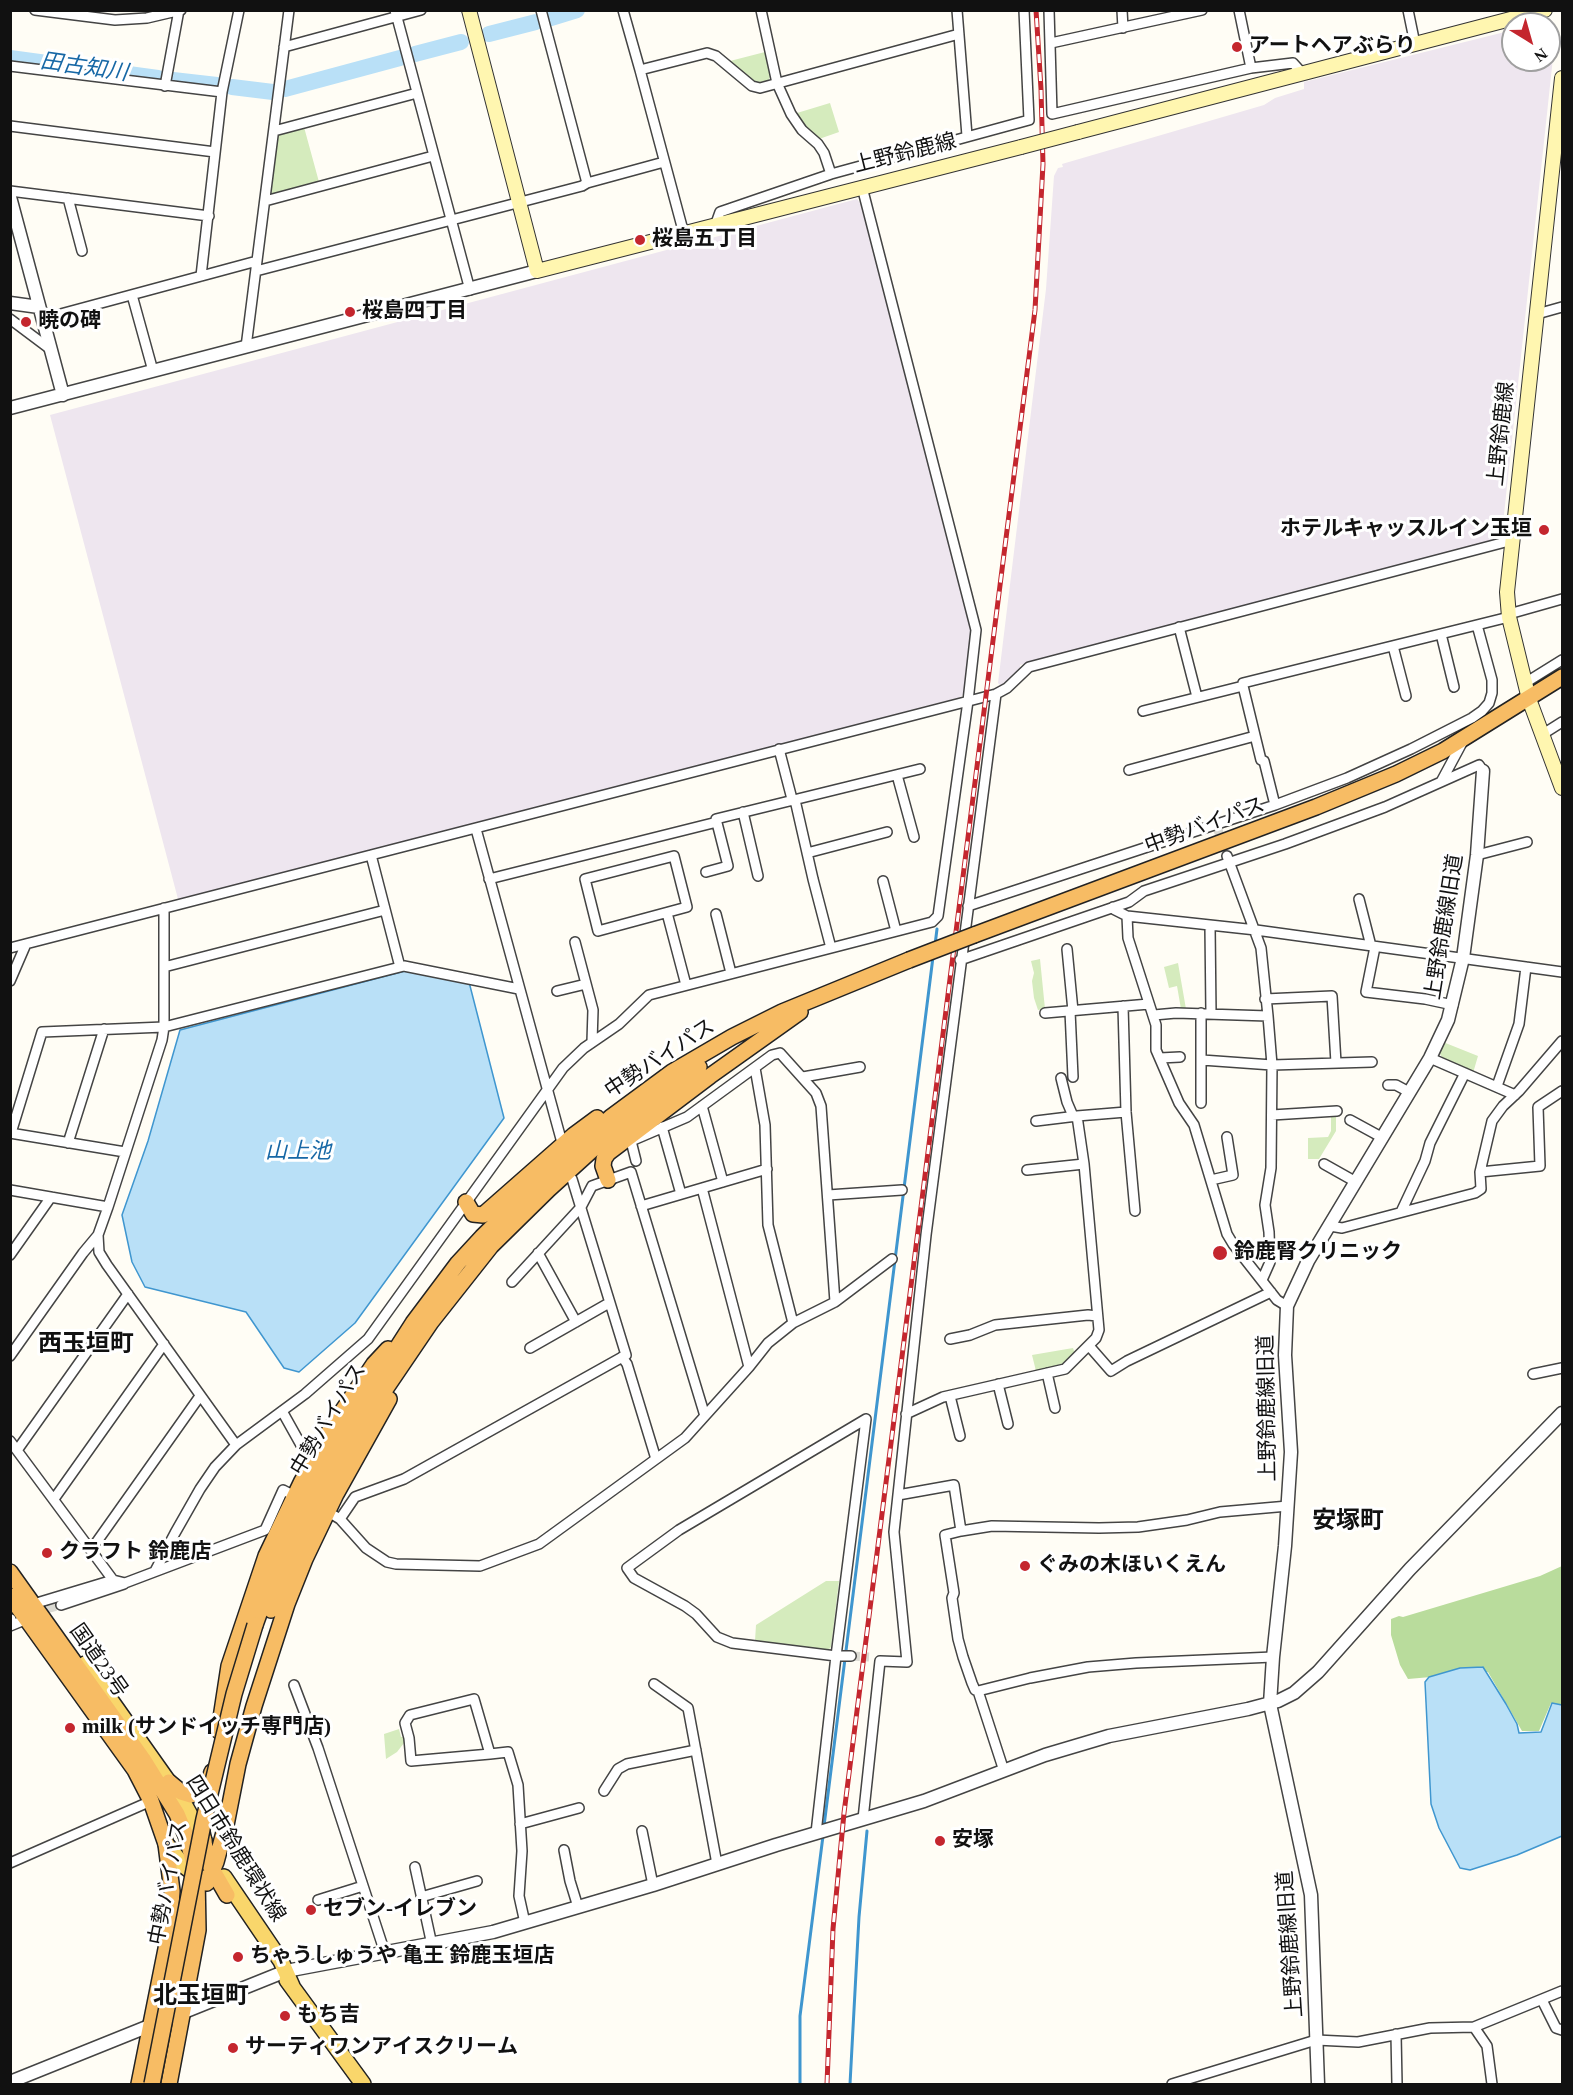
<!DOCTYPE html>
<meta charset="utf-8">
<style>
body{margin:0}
#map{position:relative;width:1573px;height:2095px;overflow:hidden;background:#fffdf5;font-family:"Times New Roman",serif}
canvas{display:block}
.frame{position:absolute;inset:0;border:12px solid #111;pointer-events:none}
.north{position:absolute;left:1501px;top:12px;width:60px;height:60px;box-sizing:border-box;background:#fff;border:2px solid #a0a0a0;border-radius:50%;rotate:143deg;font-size:16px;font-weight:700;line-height:24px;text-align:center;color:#111}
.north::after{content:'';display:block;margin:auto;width:21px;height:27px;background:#c4262e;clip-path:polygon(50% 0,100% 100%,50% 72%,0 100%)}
</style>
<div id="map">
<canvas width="1573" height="2095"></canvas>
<div class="frame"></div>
<div class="north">N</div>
</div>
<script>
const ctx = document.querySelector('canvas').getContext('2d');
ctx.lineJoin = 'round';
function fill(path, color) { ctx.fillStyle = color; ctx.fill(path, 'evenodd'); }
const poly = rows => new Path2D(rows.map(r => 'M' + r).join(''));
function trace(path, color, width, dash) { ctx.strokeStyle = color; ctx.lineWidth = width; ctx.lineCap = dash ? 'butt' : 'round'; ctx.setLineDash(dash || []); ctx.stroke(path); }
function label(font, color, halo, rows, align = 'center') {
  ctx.font = font + ' "Times New Roman","Noto Sans JP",serif'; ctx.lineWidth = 6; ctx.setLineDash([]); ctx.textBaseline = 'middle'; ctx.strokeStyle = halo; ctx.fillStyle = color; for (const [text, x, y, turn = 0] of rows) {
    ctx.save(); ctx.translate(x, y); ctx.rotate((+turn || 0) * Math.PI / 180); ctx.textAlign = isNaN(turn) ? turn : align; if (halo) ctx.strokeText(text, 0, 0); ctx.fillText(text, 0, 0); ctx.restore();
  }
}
fill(poly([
 [1513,30,1513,60,1549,60,1549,33,1555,39,1502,533,1494,541,1020,665,1020,670,1004,686,1000,685,998,683,1046,289,1054,176,1058,168,1063,167,1062,164,1264,105,1275,98,1304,89,1304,82],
 [857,199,864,208,972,633,964,693,961,697,467,826,178,899,50,415]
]), '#eee6ef');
fill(poly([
 [765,52,771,75,768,81,759,83,751,81,730,61],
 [830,103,839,132,819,139,805,126,797,113],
 [304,127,319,182,271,195,278,135],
 [1040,959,1045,1009,1038,1010,1034,998,1032,981,1034,973,1031,961],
 [1178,963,1186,1009,1181,1009,1177,986,1169,988,1164,967],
 [1443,1042,1478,1056,1473,1073,1444,1060,1438,1051],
 [1331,1116,1336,1116,1336,1131,1319,1159,1308,1159,1308,1138,1328,1137,1331,1131],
 [1073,1348,1074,1351,1080,1349,1062,1364,1036,1371,1032,1355],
 [826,1581,839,1581,831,1647,828,1650,755,1641,756,1625],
 [399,1729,401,1737,404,1737,404,1743,397,1752,386,1759,384,1734]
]), '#d5ebbd');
fill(poly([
 [1562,1566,1562,1705,1551,1703,1539,1731,1522,1731,1488,1672,1408,1679,1400,1665,1391,1635,1391,1619,1399,1616,1403,1617,1540,1576]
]), '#b9dc9c');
const water = poly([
 [405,971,469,982,504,1118,355,1323,299,1372,284,1368,246,1312,145,1287,132,1262,122,1215,148,1141,180,1030,405,971],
 [1483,1667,1506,1704,1517,1724,1519,1733,1541,1732,1552,1703,1562,1705,1562,1836,1517,1855,1470,1870,1460,1868,1439,1828,1431,1804,1425,1682,1429,1677,1460,1668,1483,1667]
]);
fill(water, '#b9e0f7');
trace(water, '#3f96cf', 1.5);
trace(poly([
 [935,945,937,929],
 [824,1826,933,957],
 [800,2084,800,2016,823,1836],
 [850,2084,859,1917,867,1831]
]), '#3f96cf', 3);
trace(poly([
 [551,18,577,10],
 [489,34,536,22],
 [415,54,461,42],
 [10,58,158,78],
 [173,80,217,85],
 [232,87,273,92],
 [285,89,400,58]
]), '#b9e0f7', 16);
trace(poly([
 [1218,830,1227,856],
 [34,1612,61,1605],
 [851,1656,869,1657]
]), '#dbdad3', 9, [9, 4.5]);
const minor = poly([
 [35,10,115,20,147,18,181,10],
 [395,10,470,290],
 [541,10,587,183],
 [623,10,640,70],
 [761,10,777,83,791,114,802,130,818,144,824,153,831,174],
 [957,10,967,136],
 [1049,10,1052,114,1251,68,1293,63,1302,73],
 [1122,10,1123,28],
 [1239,10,1251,68],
 [1408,10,1415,44],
 [1051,43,1202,10],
 [284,47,421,10],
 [10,66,222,92],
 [165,86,179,10],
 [10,126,215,152],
 [274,131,417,93],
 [10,191,209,216],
 [68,198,82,251],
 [265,201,433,156],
 [715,226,720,212,831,174,1029,120,1024,10],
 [684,234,640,70,707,53,716,56,752,86,760,88,959,34],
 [256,271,582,186,587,183,664,162],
 [201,276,222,92,239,10],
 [132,295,153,371],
 [1537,314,1562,307],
 [10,319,50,349],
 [42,319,257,261],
 [246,347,289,10],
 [1509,614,1562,599],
 [1179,627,1197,697],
 [1441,634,1454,687],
 [1393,646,1406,696],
 [1525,683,1562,660],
 [1243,686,1261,760,1264,761,1275,805],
 [1143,711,1243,686,1243,683,1509,617],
 [1543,734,1562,722],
 [779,749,792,799],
 [1129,770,1255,736],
 [897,775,914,837],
 [1441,782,1463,741],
 [795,800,813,879,831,948],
 [743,812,758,876],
 [476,829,561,1139],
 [807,853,887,832],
 [371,855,400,967],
 [1477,855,1527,842],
 [674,856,687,907,598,931,585,879,674,856],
 [706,872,728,866,716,819,920,769],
 [489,879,717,822],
 [883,881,896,931],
 [1359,899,1371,946],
 [968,906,1275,805,1347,778,1411,749,1472,718,1482,711,1489,703,1492,693,1492,680,1477,625],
 [1113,907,1115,910,1127,916,1256,930,1562,972],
 [667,913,686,985],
 [716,914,731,973],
 [1127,916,1128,938,1156,1025,1156,1050,1179,1103,1194,1125,1227,1234,1233,1244,1277,1300,1287,1306],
 [1210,926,1211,1014],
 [575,942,593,1010,592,1042],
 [1375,947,1366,992,1425,999,1453,1005],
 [10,948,996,694,1007,688,1029,667,1513,540],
 [1067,949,1073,1011],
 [960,960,1129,902,1144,891,1285,844,1385,807,1479,765,1483,771],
 [164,967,385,910],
 [10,981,26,944],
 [557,991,586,984],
 [1265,999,1332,996,1336,1063],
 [1123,1006,1126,1112,1135,1211],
 [1070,1011,1073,1077],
 [1045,1013,1149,1004],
 [1154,1015,1176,1013,1268,1016,1261,948,1227,856],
 [1160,1058,1180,1057],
 [1430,1058,1515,1095],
 [1202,1060,1272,1065,1372,1062],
 [755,1068,765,1125,768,1225,793,1323],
 [803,1077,860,1067],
 [1061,1078,1067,1102,1073,1116],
 [1388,1085,1396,1085,1409,1092],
 [1497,1086,1519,1024,1526,967],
 [1201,1103,1201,1013],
 [702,1106,723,1182],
 [1272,1115,1337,1111],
 [1350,1120,1383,1138],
 [1036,1121,1077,1116],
 [662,1127,681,1194],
 [10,1133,125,1152],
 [11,1133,42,1032,164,1027,404,966,519,989],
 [68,1143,104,1029],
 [1324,1164,1356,1182],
 [1027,1170,1084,1164],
 [1480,1172,1540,1166,1538,1107,1562,1091],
 [1211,1180,1233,1175,1227,1137],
 [702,1188,749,1367],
 [10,1190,108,1207,162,1040,164,1027,164,908],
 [828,1195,902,1190],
 [641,1206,767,1169],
 [108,1207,98,1235,99,1252,107,1265,236,1445],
 [1401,1212,1425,1161,1430,1143,1465,1073],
 [1330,1226,1342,1228,1475,1193,1481,1189,1480,1172,1492,1121,1503,1106,1519,1091,1562,1041],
 [538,1253,576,1322],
 [10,1255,51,1197],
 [1262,1280,1270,1262,1269,1232,1265,1205,1271,1168,1272,1065,1268,1016],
 [512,1282,581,1207,592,1186,631,1172,705,1416],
 [835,1302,892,1259],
 [950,1339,970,1335,995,1325,1088,1315,1097,1316],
 [1090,1347,1111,1371,1127,1361,1271,1292],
 [530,1348,609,1303],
 [10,1356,83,1253,98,1235],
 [622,1357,627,1364,656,1459],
 [1047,1373,1055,1408],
 [1533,1374,1562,1368],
 [998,1384,1008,1424],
 [950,1396,960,1436],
 [282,1411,301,1445],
 [906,1414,943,1397,1065,1369,1096,1338,1099,1330,1084,1164,1077,1116,1126,1112],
 [10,1441,113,1580],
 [18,1449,128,1294],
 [898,1495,954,1485,961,1531,992,1526,1099,1528,1138,1527,1187,1520,1220,1512,1288,1506],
 [54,1499,164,1344],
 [330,1513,340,1519,366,1548,387,1562,396,1564,480,1566,539,1544,685,1438,749,1367,768,1343,793,1323,835,1302,821,1106,816,1093,780,1053,772,1055,687,1117,631,1141,636,1161],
 [340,1519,355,1497,404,1479,626,1355,572,1179],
 [961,1531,945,1535,954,1593,952,1598,958,1639,963,1657,972,1683,975,1690,978,1691],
 [91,1550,200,1396],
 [155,1571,175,1533,200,1489,215,1467,236,1445,305,1394,368,1339,563,1068,584,1048,619,1024,649,995,932,922,938,916,968,701,976,630,862,187],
 [40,1602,113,1580,125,1583,265,1530,283,1490,289,1493],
 [61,1605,124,1584],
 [10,1619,11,1619],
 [10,1626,27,1619],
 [654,1684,688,1708,717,1864],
 [294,1685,318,1748,385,1953],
 [490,1754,474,1699,410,1715,405,1723,409,1738,411,1761,490,1754,508,1752,518,1785,522,1851,519,1896,525,1923],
 [1004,1771,978,1691,1030,1678,1088,1667,1136,1663,1273,1657],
 [604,1791,618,1769,627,1764,696,1750],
 [863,1819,880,1661,907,1662,894,1532,926,1235,996,694],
 [520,1824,579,1808],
 [642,1831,653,1885],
 [816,1833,836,1656,866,1419,679,1530,627,1568,634,1578,685,1606,696,1614,717,1637,732,1643,836,1656,851,1656],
 [564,1850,570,1881,578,1907],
 [10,1863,151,1801],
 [415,1867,432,1945],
 [421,1897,477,1881],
 [318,1900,363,1886],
 [1542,2000,1556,2028,1562,2030],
 [1474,2027,1487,2046,1492,2084],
 [1396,2034,1397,2084],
 [1172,2084,1316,2040,1358,2042,1430,2028,1474,2027,1562,1991]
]);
const tertiary = poly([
 [10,197,63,395],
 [10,303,39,307],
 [10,408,537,271],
 [10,2082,286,1971,493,1932,653,1885,776,1845,924,1801,1045,1755,1109,1736,1248,1709,1278,1701,1294,1693,1318,1672,1410,1569,1562,1413],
 [1318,2084,1311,1895,1270,1704,1273,1657,1285,1546,1291,1452,1285,1355,1287,1306,1308,1261,1430,1058,1448,1020,1463,958,1477,855,1483,771]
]);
const secondary = poly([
 [469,10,537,271,1021,147],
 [1562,78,1507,592,1509,617,1529,699,1562,788],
 [1078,132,1545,10]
]);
const primary = poly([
 [85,1664,184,1804,204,1840],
 [166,1844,183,1865,203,1880],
 [224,1877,281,1961,292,1986],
 [287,1980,363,2084]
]);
const trunk = poly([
 [974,935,1316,807,1396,774,1443,751,1562,677],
 [608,1180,603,1166,604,1159,608,1153,710,1076,800,1012],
 [466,1202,473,1214,483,1215,574,1135,597,1118],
 [10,1572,143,1759,177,1814,187,1838,197,1876,198,1930,169,2084],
 [10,1596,135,1770,151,1801,166,1844,172,1891,169,1934,139,2084],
 [271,1610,314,1510,331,1478,359,1428,431,1322,491,1246,549,1189,613,1131,699,1067],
 [255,1625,278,1561,319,1474,341,1435,413,1323,458,1263,482,1237,532,1188,611,1117,672,1072,732,1037,782,1012,909,960],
 [219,1731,229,1666,266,1556,302,1481,331,1428,374,1364,388,1349],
 [169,1782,181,1792,191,1795,199,1792,209,1782,212,1772],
 [202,1832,208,1862,227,1895],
 [207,1883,216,1862,226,1825,238,1764,254,1706,287,1604,305,1559,336,1494,389,1399]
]);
trace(minor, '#444', 12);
trace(tertiary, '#444', 15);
trace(secondary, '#333', 16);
trace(primary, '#222', 18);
trace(trunk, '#222', 18);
trace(minor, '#fff', 9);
trace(tertiary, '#fff', 12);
trace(secondary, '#fff6b0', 14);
trace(primary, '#f9d66b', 15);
trace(trunk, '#f7bc64', 15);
const rail = poly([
 [827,2084,833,1929,844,1813,1035,310,1043,164,1041,89,1036,10]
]);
trace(rail, '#c4262e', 5);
trace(rail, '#fff', 3, [9]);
const secondaryBridge = poly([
 [1021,147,1078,132]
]);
const trunkBridge = poly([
 [909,960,974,935],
 [152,2084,204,1819,234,1694,255,1625]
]);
trace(secondaryBridge, '#333', 16, []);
trace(trunkBridge, '#222', 18, []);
trace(secondaryBridge, '#fff6b0', 14);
trace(trunkBridge, '#f7bc64', 15);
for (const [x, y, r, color] of [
 [1237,47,6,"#c4262e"],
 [640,240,6,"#c4262e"],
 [350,312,6,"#c4262e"],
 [26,322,6,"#c4262e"],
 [1544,530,6,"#c4262e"],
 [1220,1253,8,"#c4262e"],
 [47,1553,6,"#c4262e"],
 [1025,1566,6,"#c4262e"],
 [70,1728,6,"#c4262e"],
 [940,1841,6,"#c4262e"],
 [311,1910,6,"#c4262e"],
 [238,1957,6,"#c4262e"],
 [285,2016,6,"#c4262e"],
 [233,2048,6,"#c4262e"]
]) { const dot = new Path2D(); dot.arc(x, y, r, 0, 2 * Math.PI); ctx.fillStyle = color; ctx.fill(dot); trace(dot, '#fff', 2); }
label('bold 21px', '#111', '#fff', [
 ["アートヘアぶらり",1249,47],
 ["桜島五丁目",652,240],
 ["桜島四丁目",362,312],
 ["暁の碑",38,322],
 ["ホテルキャッスルイン玉垣",1532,530,"right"],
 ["鈴鹿腎クリニック",1234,1253],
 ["クラフト 鈴鹿店",59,1553],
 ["ぐみの木ほいくえん",1037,1566],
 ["milk (サンドイッチ専門店)",82,1728],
 ["安塚",952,1841],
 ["セブン-イレブン",323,1910],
 ["ちゃうしゅうや 亀王 鈴鹿玉垣店",250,1957],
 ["もち吉",297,2016],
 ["サーティワンアイスクリーム",245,2048]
], 'left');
label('21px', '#111', '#fff', [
 ["上野鈴鹿線",905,154,-14],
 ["上野鈴鹿線",1502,434,-84],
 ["中勢バイパス",1205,826,-20],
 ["上野鈴鹿線旧道",1445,927,-81],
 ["中勢バイパス",660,1059,-33],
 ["上野鈴鹿線旧道",1268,1408,-91],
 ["中勢バイパス",329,1420,-59],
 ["国道23号",98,1661,55],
 ["四日市鈴鹿環状線",235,1849,58],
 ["中勢バイパス",169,1883,-79],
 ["上野鈴鹿線旧道",1291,1944,-94]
]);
label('italic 22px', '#1768a6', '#fff', [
 ["田古知川",84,68,8],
 ["山上池",298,1152]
]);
label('bold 24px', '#111', '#fff', [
 ["西玉垣町",86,1345],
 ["安塚町",1348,1522],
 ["北玉垣町",201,1997]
]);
</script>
